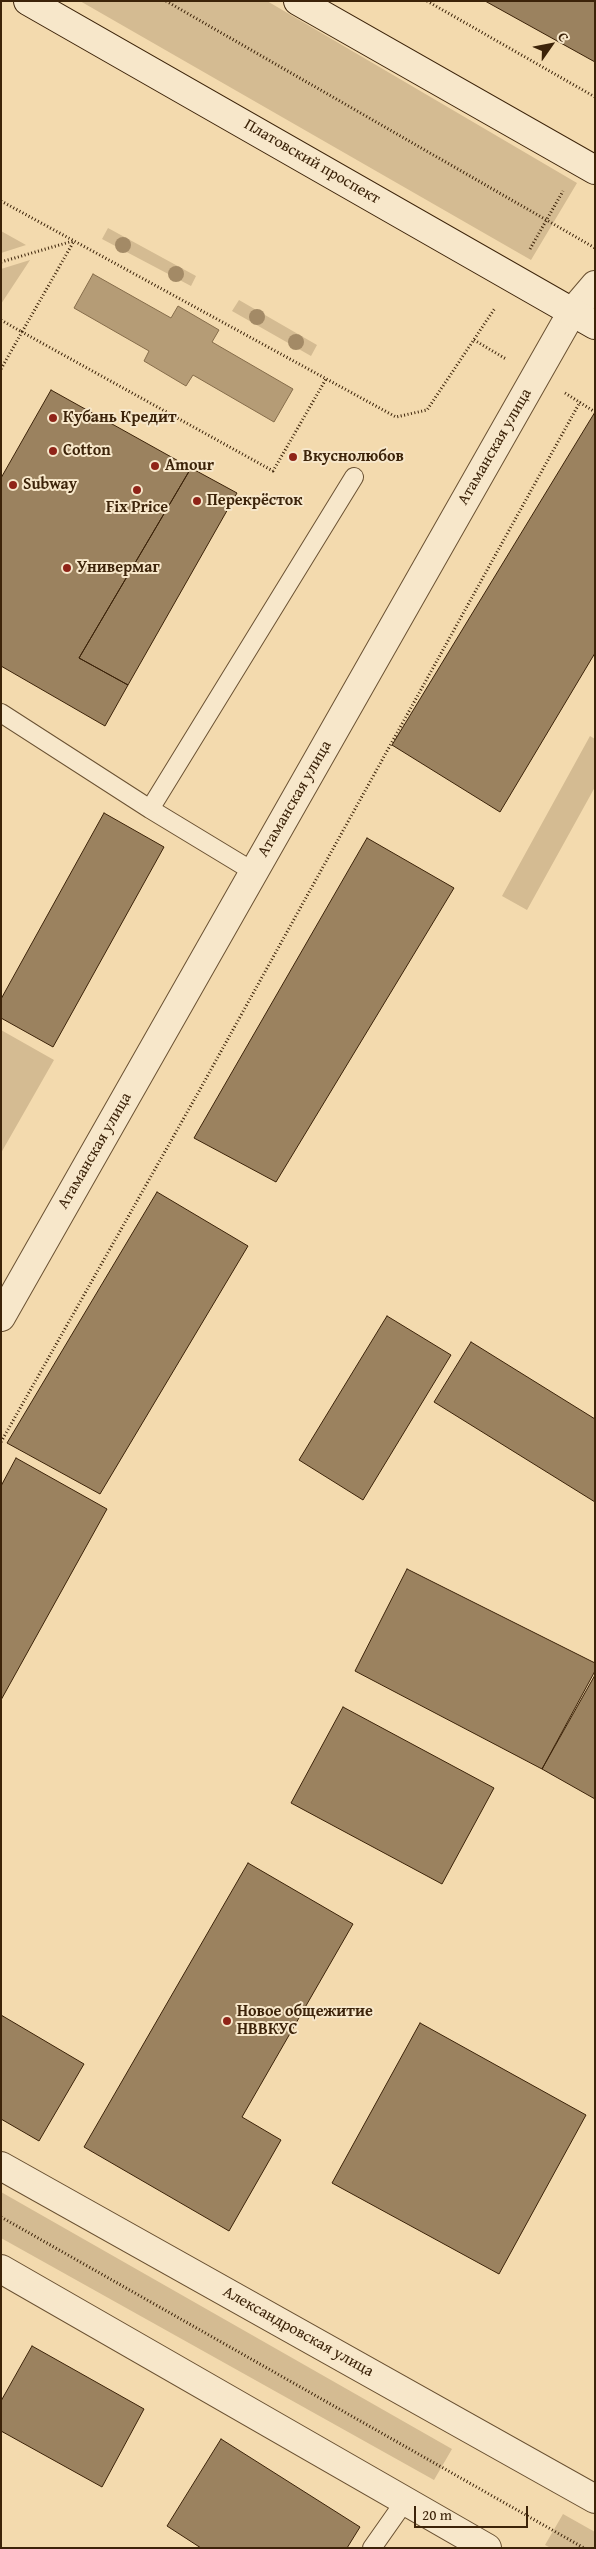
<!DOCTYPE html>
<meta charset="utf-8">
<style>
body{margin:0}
#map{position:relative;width:596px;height:2549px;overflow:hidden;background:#f3daae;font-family:"Gentium Book Plus",serif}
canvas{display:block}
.frame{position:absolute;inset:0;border:2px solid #3c2309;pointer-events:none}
.north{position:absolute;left:526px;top:20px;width:50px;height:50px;-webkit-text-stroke:4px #f7e7ca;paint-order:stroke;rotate:57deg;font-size:14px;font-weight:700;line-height:20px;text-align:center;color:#3c2309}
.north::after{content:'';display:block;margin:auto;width:18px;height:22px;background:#3c2309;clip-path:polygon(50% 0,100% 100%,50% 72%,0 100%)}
.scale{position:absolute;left:414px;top:2506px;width:114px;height:22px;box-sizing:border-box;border:2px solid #3c2309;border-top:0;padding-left:6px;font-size:15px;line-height:18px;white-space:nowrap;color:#3c2309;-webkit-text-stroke:4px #f7e7ca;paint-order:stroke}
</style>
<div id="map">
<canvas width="596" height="2549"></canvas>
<div class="frame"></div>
<div class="north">С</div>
<div class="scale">20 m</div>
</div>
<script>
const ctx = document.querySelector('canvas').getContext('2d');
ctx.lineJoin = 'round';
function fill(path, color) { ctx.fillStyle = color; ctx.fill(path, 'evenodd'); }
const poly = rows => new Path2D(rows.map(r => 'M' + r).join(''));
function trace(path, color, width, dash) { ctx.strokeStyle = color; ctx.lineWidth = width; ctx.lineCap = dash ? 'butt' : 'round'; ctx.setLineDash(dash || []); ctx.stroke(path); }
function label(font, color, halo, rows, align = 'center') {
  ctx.font = font + ' "Gentium Book Plus",serif'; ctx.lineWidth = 4; ctx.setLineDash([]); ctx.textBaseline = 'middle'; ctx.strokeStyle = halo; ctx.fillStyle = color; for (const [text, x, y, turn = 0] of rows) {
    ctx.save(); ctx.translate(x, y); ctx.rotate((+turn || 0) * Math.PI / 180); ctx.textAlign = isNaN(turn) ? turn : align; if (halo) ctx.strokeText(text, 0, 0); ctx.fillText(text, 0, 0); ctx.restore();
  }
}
fill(poly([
 [80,1,267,1,577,183,531,260],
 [108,228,196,276,191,286,102,239],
 [1,231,26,245,1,253],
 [30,260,1,304,1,269],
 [239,300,317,345,311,356,232,311],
 [590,736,595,739,595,787,527,910,502,896],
 [1,1030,54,1060,1,1153],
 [1,2192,452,2449,434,2480,1,2238],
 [563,2514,595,2532,595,2548,551,2548,545,2545]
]), '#d4bb92');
const water = poly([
 [93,274,171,318,178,306,219,330,212,342,293,389,274,422,193,375,186,386,144,361,149,351,74,308,93,274]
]);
fill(water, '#b59c76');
trace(water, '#856c4a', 1);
const building = poly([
 [485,1,595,1,595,62,485,1],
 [51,390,191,468,79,658,128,685,105,726,1,666,1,478,51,390],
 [595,412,595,653,500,812,392,745,595,412],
 [191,468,237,493,128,685,79,658,191,468],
 [104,813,164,847,53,1047,1,1018,1,999,104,813],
 [367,838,454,888,276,1182,194,1138,367,838],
 [157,1192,248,1246,100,1494,7,1443,157,1192],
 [387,1316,451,1355,363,1500,299,1460,387,1316],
 [471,1342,595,1419,595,1502,434,1402,471,1342],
 [16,1458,107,1509,1,1700,1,1486,16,1458],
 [407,1569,595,1663,595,1671,542,1769,355,1671,407,1569],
 [595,1675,595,1799,542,1769,595,1675],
 [343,1707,494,1788,442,1884,291,1803,343,1707],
 [248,1863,353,1924,242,2117,281,2140,229,2231,84,2147,248,1863],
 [1,2015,84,2064,39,2141,1,2119,1,2015],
 [420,2023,586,2115,499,2274,332,2183,420,2023],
 [32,2346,144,2409,102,2487,1,2431,1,2401,32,2346],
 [221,2439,360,2527,347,2548,201,2548,167,2526,221,2439]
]);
fill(building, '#9b825f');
trace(building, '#3c2309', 1);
const service = poly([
 [1,713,150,809],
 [254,872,150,809,354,477],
 [372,2548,405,2501]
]);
const minor = poly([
 [1,1317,572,312,595,285]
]);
const tertiary = poly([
 [1,2166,595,2499],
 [1,2269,487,2548]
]);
const secondary = poly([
 [28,1,595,325],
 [298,1,595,170]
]);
trace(service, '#6a5132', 20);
trace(minor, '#6a5132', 30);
trace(tertiary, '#6a5132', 30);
trace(secondary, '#3c2309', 30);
trace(poly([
 [166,1,595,248],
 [427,1,595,97],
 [1,201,396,417,427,410,495,308],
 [530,249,563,191],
 [1,262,73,241],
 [1,320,22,332,74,241],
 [474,340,506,359],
 [1,369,22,332,273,471,326,379],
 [565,393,595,412],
 [1,1442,198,1093,580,402],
 [1,2217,584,2548]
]), '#3c2309', 3, [1, 2.5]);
trace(service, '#f7e7ca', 18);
trace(minor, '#f7e7ca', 28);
trace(tertiary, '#f7e7ca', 28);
trace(secondary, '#f7e7ca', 28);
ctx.fillStyle = '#a38a66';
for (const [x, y] of [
 [123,245],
 [176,274],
 [257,317],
 [296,342]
]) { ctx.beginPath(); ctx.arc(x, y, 8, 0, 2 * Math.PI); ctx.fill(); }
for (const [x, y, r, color] of [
 [53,418,5,"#8f2418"],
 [53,451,5,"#8f2418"],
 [293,457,5,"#8f2418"],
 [155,466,5,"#8f2418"],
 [13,485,5,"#8f2418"],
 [137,490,5,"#8f2418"],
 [197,501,5,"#8f2418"],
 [67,568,5,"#8f2418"],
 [227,2021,5,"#8f2418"]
]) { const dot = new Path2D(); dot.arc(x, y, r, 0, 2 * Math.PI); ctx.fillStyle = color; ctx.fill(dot); trace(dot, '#f7e7ca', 2); }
label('16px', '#3c2309', '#f7e7ca', [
 ["Платовский проспект",312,162,30],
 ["Атаманская улица",495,447,-60],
 ["Атаманская улица",295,799,-60],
 ["Атаманская улица",95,1151,-60],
 ["Александровская улица",298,2332,29]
]);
label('bold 16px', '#3c2309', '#f7e7ca', [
 ["Кубань Кредит",63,418],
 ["Cotton",63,451],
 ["Вкуснолюбов",303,457],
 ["Amour",165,466],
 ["Subway",23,485],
 ["Перекрёсток",207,501],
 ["Fix Price",137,508,"center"],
 ["Универмаг",77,568],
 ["Новое общежитие",237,2012],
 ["НВВКУС",237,2030]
], 'left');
</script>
